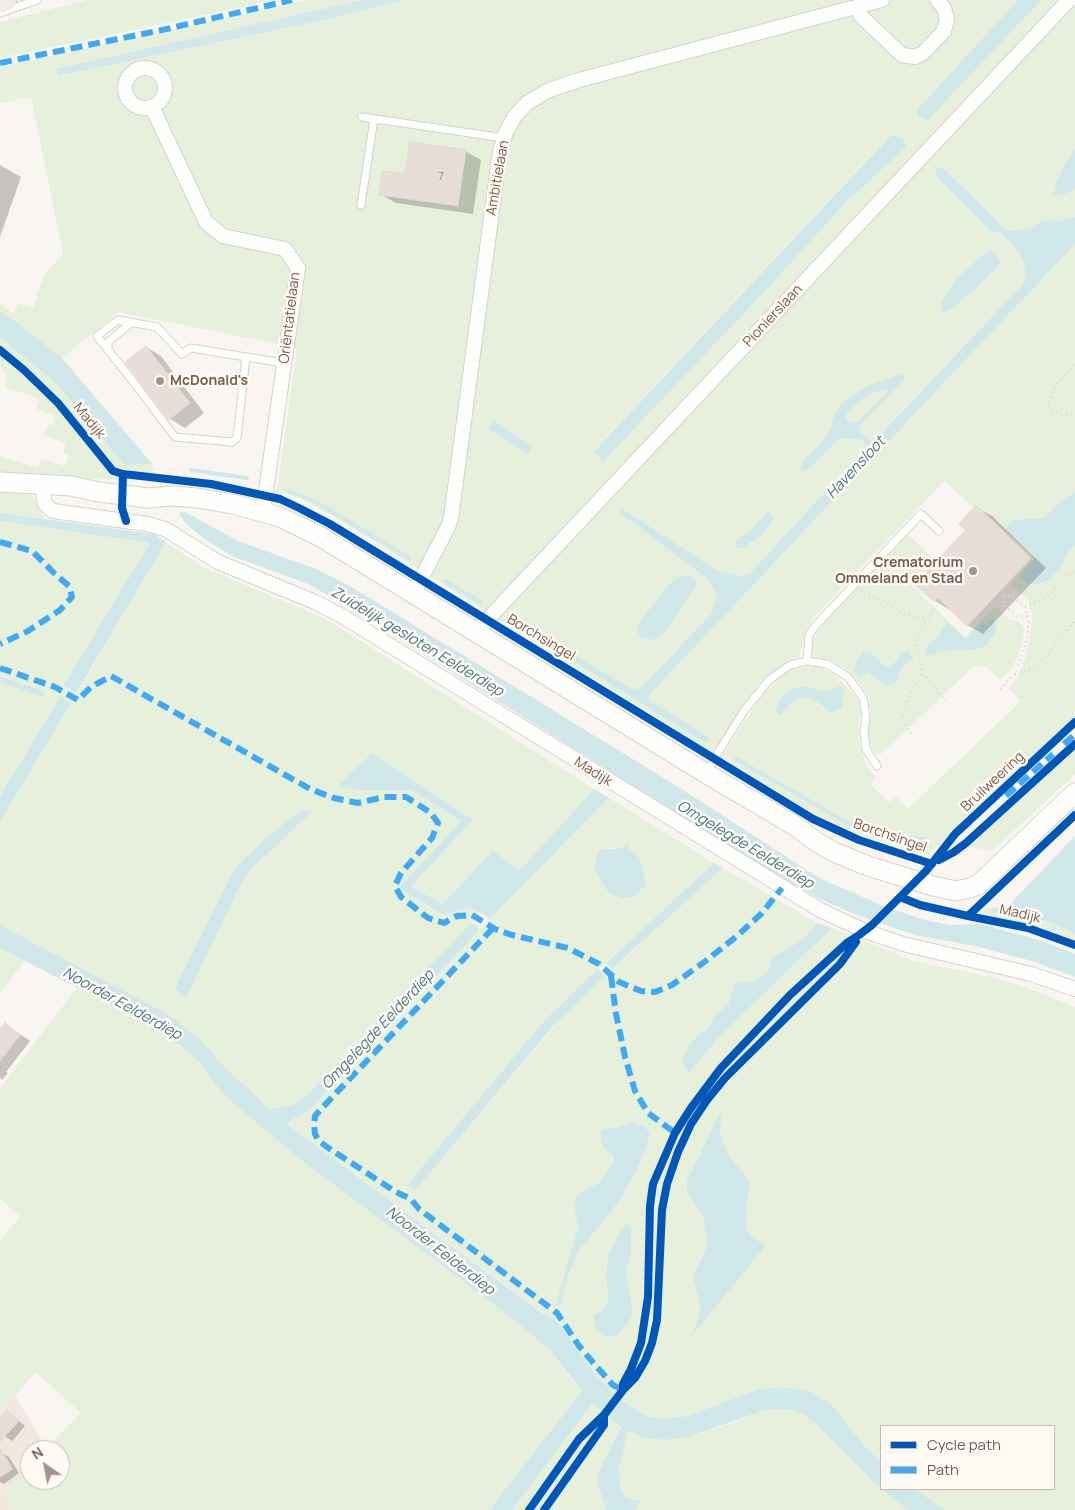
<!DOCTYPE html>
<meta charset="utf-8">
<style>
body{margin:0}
#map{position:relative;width:1075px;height:1510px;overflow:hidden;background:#f9f5f0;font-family:Manrope,sans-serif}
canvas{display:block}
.legend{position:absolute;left:880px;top:1425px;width:175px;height:65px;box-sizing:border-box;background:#fffaf3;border:1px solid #cabbb1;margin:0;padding:6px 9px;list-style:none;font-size:15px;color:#7a5c4d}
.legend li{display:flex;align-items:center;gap:10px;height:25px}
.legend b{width:25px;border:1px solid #cabbb1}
.north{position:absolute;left:20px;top:1440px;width:50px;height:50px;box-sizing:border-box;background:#fffaf3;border:1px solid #cabbb1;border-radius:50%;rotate:327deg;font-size:14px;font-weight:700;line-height:20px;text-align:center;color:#7a5c4d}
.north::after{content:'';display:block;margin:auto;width:18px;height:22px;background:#a69286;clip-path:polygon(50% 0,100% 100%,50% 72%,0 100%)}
</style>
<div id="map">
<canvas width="1075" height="1510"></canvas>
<ul class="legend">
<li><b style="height:6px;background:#0057b8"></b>Cycle path</li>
<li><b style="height:6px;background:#3fa9f5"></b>Path</li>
</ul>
<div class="north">N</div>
</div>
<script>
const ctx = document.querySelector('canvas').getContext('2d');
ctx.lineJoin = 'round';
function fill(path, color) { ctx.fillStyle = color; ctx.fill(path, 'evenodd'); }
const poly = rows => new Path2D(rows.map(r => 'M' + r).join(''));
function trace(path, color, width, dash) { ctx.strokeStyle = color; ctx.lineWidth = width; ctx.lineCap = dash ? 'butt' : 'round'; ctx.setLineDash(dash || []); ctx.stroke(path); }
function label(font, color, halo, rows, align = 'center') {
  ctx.font = font + ' Manrope,sans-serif'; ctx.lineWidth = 5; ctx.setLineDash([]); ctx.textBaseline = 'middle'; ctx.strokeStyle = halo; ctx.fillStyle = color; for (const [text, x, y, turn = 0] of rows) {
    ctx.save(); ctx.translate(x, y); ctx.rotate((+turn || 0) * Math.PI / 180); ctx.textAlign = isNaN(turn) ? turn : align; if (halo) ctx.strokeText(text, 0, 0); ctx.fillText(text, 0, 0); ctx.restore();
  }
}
fill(poly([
 [0,1372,48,1450,30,1450,30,1480,60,1480,85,1510,0,1510]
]), '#f2e8de');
fill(poly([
 [87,0,275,0,0,58,0,22],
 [307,0,362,0,57,69,58,76,329,19,404,0,1018,0,917,111,928,120,1036,4,1041,0,1075,0,1075,150,1067,160,1053,192,1075,189,1075,217,1059,221,1048,220,1040,222,1031,228,1012,231,1004,228,944,169,935,170,936,176,990,231,999,233,1012,244,1023,259,1026,276,1022,285,872,442,864,437,860,432,859,427,903,380,895,375,851,396,834,415,831,427,823,441,805,457,801,467,802,471,809,469,840,438,861,439,867,447,750,573,738,576,716,570,623,508,620,509,619,512,709,579,717,597,711,614,643,686,638,689,631,688,518,623,516,624,705,743,709,741,710,738,649,700,648,695,1075,244,1075,492,1061,500,1045,517,1034,519,1022,519,1036,558,1029,585,1036,585,1044,583,1060,568,1069,551,1075,546,1075,717,928,855,861,835,815,815,722,757,760,698,779,679,790,671,805,667,819,667,834,673,857,698,861,712,858,727,860,747,867,766,876,777,870,784,889,802,896,797,908,809,1021,701,1008,688,1018,677,1026,656,1033,617,1028,600,1010,584,1034,558,976,504,973,507,944,481,812,619,804,636,800,656,788,660,768,675,712,752,333,516,296,496,277,492,297,348,118,312,62,358,15,321,0,312,0,304,14,314,18,303,33,308,44,275,63,254,31,97,0,103,0,67],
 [891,134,898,136,905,147,847,201,767,289,603,462,594,450],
 [979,258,1001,261,997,268,978,287,956,305,940,309,948,292,954,282],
 [766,513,752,543,738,549,751,530],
 [670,584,693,591,666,630,654,603],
 [839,686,825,709,816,701,808,698,796,699,780,715,799,687,808,687,821,691,830,690],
 [0,337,52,380,78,408,124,465,152,464,154,473,117,469,113,466,56,395,18,359,0,346],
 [0,353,9,360,48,397,113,477,121,480,0,476,0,456,38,468,41,459,65,466,69,455,63,453,66,443,44,435,48,425,52,425,55,415,37,409,40,399,5,387,7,376,0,366],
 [888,390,884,396,858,421,851,423,846,418,847,413,863,398,874,392],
 [0,489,30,491,45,519,0,513],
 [0,521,150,543,65,685,77,693,166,542,203,567,326,619,594,789,520,870,493,851,442,904,411,886,472,820,372,753,337,785,374,789,412,790,461,821,400,888,444,915,468,908,481,913,304,1098,293,1105,268,1109,222,1064,201,1040,171,1016,0,925,0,822,70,704,60,698,0,796,0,682,42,697,45,692,0,676],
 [313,811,248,872,175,988,230,878,240,863],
 [908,534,934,559,911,585,965,637,995,606,1009,619,1018,621,1023,626,1024,634,1019,654,1011,670,1000,680,989,669,982,666,973,667,881,754,877,754,872,750,870,743,868,728,871,712,868,697,861,685,848,671,833,661,814,657,812,652,813,640,822,624],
 [993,619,997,629,975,650,946,651,927,655,924,650,940,634,966,639,983,623,986,626],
 [870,651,884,665,889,666,893,664,899,657,913,660,907,661,902,668,900,676,880,680,869,671,865,674],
 [1075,749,1075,774,992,851,966,846],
 [609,798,714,863,559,1006,408,1184,415,1191,568,1010,723,868,817,923,804,939,771,958,769,970,757,980,734,984,728,1005,715,1014,709,1027,694,1039,688,1048,682,1059,688,1074,719,1037,832,928,914,961,987,976,1024,987,1075,1007,1075,1510,945,1510,915,1489,1054,1489,1054,1426,881,1426,881,1461,865,1447,832,1405,792,1388,775,1387,757,1390,687,1416,665,1419,649,1417,637,1411,624,1402,598,1377,579,1353,565,1331,553,1318,547,1316,288,1125,293,1119,310,1110,489,919],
 [607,848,623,848,630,850,637,854,641,862,646,885,634,896],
 [723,1110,720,1131,723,1142,727,1153,749,1190,746,1221,748,1232,754,1239,692,1335,698,1320,700,1303,696,1287,697,1265,705,1252,707,1241,703,1217,687,1189,687,1180,699,1155],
 [631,1122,650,1135,644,1153,635,1174,623,1194,609,1215,580,1249,569,1273,561,1306,557,1304,578,1227,574,1205,588,1188,599,1183,614,1160,602,1130,618,1127],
 [631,1229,631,1254,626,1270,629,1292,633,1304,611,1337,606,1337,600,1333,596,1328,593,1316,604,1309,607,1303,608,1296,606,1276],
 [985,907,993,908,991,913,1014,915,1048,921,1075,934,1075,941,1043,928,986,916,983,912],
 [0,948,24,961,0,993],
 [77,988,158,1029,179,1044,198,1061,213,1081,499,1308,550,1350,572,1380,582,1391,489,1510,13,1510,2,1493,30,1464,30,1480,60,1480,60,1450,44,1450,81,1413,36,1372,0,1413,0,1242,20,1216,0,1199,0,1088],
 [593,1403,621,1426,597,1475,597,1483,605,1505,605,1510,512,1510],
 [776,1409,789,1409,803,1414,817,1425,870,1479,908,1510,634,1510,641,1500,630,1500,624,1497,621,1490,619,1468,628,1431,643,1438,665,1440,688,1437,715,1429,762,1411]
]), '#e7f0db');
fill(poly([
 [362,0,404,0,329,19,58,76,56,69],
 [1018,0,1041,0,928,120,919,116,916,111],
 [892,134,904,140,906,147,847,201,767,289,603,462,594,451],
 [1075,150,1075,189,1062,195,1053,195,1057,181,1067,160],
 [938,168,944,169,1004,228,1011,231,1031,228,1040,222,1048,220,1059,221,1075,217,1075,244,649,695,649,700,710,738,709,741,705,743,516,625,518,623,631,688,638,689,643,686,711,614,717,597,708,579,619,512,620,509,622,508,716,570,738,576,750,573,867,447,861,439,840,438,809,469,802,471,801,467,802,461,823,441,831,427,834,415,841,405,851,396,870,385,901,374,904,376,904,380,859,427,860,432,864,437,873,442,1022,285,1026,276,1023,259,1012,244,1000,233,990,231,936,176,935,170],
 [888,390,884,396,858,421,851,423,846,418,847,413,863,398,874,392],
 [990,251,1001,261,997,268,978,287,956,305,944,312,941,312,941,304,954,282,979,258],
 [0,312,15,321,62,358,152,464,124,465,78,408,52,380,0,337],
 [494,421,532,446,527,454,489,429],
 [1075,492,1075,546,1069,551,1060,568,1049,580,1036,585,1029,584,1020,576,1036,557,1005,529,1013,521,1022,519,1034,519,1045,517,1061,500],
 [185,512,238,541,316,569,350,586,680,788,819,878,883,906,925,920,950,925,980,924,1039,940,1068,951,1075,954,1075,977,1032,961,975,946,920,936,903,931,852,913,820,899,777,876,340,602,308,584,232,556,203,538,185,523,179,513],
 [769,512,773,517,771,524,762,535,744,547,738,549,735,546,735,542,751,530,766,513],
 [0,513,154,534,166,542,76,693,64,685,150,543,0,521],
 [688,575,697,582,693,591,666,630,659,637,652,640,641,638,636,628,654,603,670,584,680,576],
 [993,618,997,629,987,645,975,650,946,651,927,656,924,650,940,634,947,622,966,639,983,622,986,625],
 [864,651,870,651,884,665,889,666,893,664,904,652,909,651,913,660,907,661,902,668,897,682,892,685,886,685,869,672,860,678,856,675,854,671,857,660],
 [0,676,45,692,43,697,0,682],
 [839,686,845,689,842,707,837,710,830,712,816,701,808,698,796,699,780,715,776,712,780,699,788,691,799,687,808,687,821,691,830,690],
 [60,697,70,704,0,822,0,796],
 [372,753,473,820,411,886,442,904,493,851,520,870,594,789,609,798,489,919,481,913,468,908,444,915,399,888,461,821,412,790,355,790,337,786],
 [314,810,248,872,239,887,186,998,175,988,230,878,240,863,268,836,299,812],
 [1075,836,1075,934,1048,921,1014,915,991,913,993,908,1006,906,1012,902],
 [628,843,630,850,637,854,641,862,646,885,634,896,623,898,612,894,606,889,595,870,596,859,599,850,623,848],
 [714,863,723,868,612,969,606,963],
 [471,923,477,925,479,930,310,1110,293,1119,288,1125,543,1314,553,1318,565,1331,579,1353,598,1377,624,1402,637,1411,649,1417,665,1419,687,1416,757,1390,775,1387,792,1388,809,1391,832,1405,865,1447,881,1461,881,1489,915,1489,945,1510,908,1510,891,1497,870,1479,817,1425,803,1414,789,1409,776,1409,762,1411,688,1437,665,1440,643,1438,628,1431,619,1468,621,1490,624,1497,630,1500,641,1500,634,1510,605,1510,605,1505,597,1483,597,1475,621,1427,593,1403,512,1510,489,1510,582,1391,550,1350,499,1308,304,1162,256,1122,224,1095,198,1061,179,1044,158,1029,0,948,0,925,171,1016,201,1040,222,1064,269,1109,293,1105,304,1098],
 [817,923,832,928,719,1037,688,1074,682,1059,688,1048,694,1039,709,1027,715,1014,728,1005,734,984,757,980,769,970,771,958,804,939],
 [598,969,605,976,554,1025,415,1191,408,1184,545,1020],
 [723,1108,720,1131,723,1142,727,1153,749,1181,749,1190,746,1221,748,1232,754,1239,766,1245,691,1337,698,1320,700,1303,693,1278,694,1272,705,1252,707,1241,703,1217,687,1190,687,1180],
 [631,1122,645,1127,650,1135,644,1153,635,1174,623,1194,609,1215,580,1249,569,1273,561,1306,556,1304,578,1227,574,1205,578,1195,588,1188,599,1183,614,1160,612,1154,603,1147,601,1139,602,1130,618,1127],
 [627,1224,631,1229,631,1254,626,1270,633,1310,630,1320,618,1334,611,1337,606,1337,600,1333,595,1328,593,1316,604,1309,607,1303,608,1296,606,1276,608,1257,621,1230]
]), '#d0e8ea');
fill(poly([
 [465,151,481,160,473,214,396,203,380,194],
 [0,165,21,177,0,237],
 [146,347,161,356,204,413,185,428,170,419],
 [976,507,992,516,1046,568,983,634,967,625,951,609,950,610,935,601,968,530],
 [5,1024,30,1041,6,1072,8,1073,2,1080,0,1078,0,1031],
 [8,1412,25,1426,12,1441,0,1433,0,1420],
 [2,1453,9,1457,19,1473,4,1484,0,1482,0,1454]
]), '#0003');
trace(poly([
 [191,470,247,478],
 [288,491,316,502,409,558],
 [445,581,480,602],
 [736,759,846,822,875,833,893,837,925,839]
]), '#d0e8ea', 4);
const building = poly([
 [410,142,466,150,458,206,379,195,382,171,405,174,410,142],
 [146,346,190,403,169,420,125,362,146,346],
 [976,505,1031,558,967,626,938,598,934,602,914,584,966,530,959,524,976,505],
 [5,1023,20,1035,0,1061,0,1029,5,1023],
 [7,1410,19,1421,0,1442,0,1418,7,1410],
 [0,1449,13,1469,0,1477,0,1449]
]);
fill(building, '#e6ded7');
trace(building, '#e2d8d2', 1);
const service = poly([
 [0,13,37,0],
 [362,117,504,138],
 [361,205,374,119],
 [108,348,108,342,132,322],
 [246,357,237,438,232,442,175,437,135,384,97,336,118,320,157,327,182,354,191,348,246,357,284,363],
 [807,661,827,664,848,677,863,698,866,717,864,731,866,749,877,766],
 [707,774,714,759,744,711,769,680,790,665,807,661,809,635,816,625,921,514,939,531]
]);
const minor = poly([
 [858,6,861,16,902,55,915,57,923,53,944,31,947,19,944,8,937,0],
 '125 88a20 20 0 1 1 40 0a20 20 0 1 1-40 0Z',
 [152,107,206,222,223,236,285,249,298,268,263,511],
 [41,483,45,504,53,511,147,524,165,529,218,562,315,602,342,616,820,910,865,931,903,944,1031,974,1075,989],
 [413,594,448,527,451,518,500,151,506,132,515,116,527,103,549,90,579,80,882,0],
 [478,633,487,620,1069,0]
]);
const secondary = poly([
 [0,482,71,486,99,492,148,498,172,496,197,498,233,504,280,517,321,537,707,774,797,827,815,841,834,852,868,866,933,886,956,891,970,888,978,885,1075,793]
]);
const trunk = poly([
 [0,1,5,0]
]);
trace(service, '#d7d1cb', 9);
trace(minor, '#d7d1cb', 16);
trace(secondary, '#d9d2cb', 21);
trace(trunk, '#dad1cc', 25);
trace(poly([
 [1075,365,1056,385,1048,403,1052,410,1060,414,1075,414],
 [861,590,864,594,885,601,904,614,915,618,926,617,932,612],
 [1025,607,1047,597,1075,569],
 [935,610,920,630,916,646,923,674,946,701],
 [1015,674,1032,668,1045,658,1075,621],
 [1000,689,1015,674,1027,639,1028,622,1025,607,1013,597,1002,594,1004,605,1017,616,1027,616],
 [912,733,905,725,902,715,912,691,923,674]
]), '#dcd5d0', 2.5, [1, 4]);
trace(service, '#fefefd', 7);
trace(minor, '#fefefd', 14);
trace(secondary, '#fefefd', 19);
trace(trunk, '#f2ece8', 22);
trace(poly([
 [0,63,162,30,292,0],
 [0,542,32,551,55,574,69,586,72,597,60,610,28,631,0,644],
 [0,668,55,687,78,700,91,687,111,676,310,789,334,798,358,803,384,797,406,797,431,813,438,823,432,838,401,873,395,886,401,897,428,918,444,923,457,916,472,915,495,929,512,935,568,948,599,964,619,982,641,991,655,992,672,985,703,963,737,936,762,913,782,888],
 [1064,744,1075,734],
 [1006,796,1053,754],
 [493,928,322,1108,315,1116,314,1125,315,1134,318,1140,327,1147,396,1192,411,1199,419,1209,557,1313,579,1346,596,1366,613,1385,623,1390],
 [611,976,616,1014,625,1057,635,1091,648,1113,678,1135]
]), '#3fa9f5', 6, [12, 6]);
trace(poly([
 [0,350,24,370,58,403,113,471,123,474,122,508,126,521],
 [123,474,211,484,280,499,299,508,330,524,813,819,859,840,932,864],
 [939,860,954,852,966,843,1075,744],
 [900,897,920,905,968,916,1028,928,1075,945],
 [968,916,1075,815],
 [623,1390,623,1384,631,1369,641,1343,648,1297,650,1206,653,1184,675,1133,691,1108,721,1068,790,995,848,942,859,935,872,925,926,871,955,834,1075,722],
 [529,1510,579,1439,604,1415,623,1390,635,1378,645,1361,652,1343,657,1320,662,1210,667,1184,678,1152,691,1124,707,1100,725,1078,840,964,856,942],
 [544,1510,604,1425,604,1416]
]), '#0057b8', 8);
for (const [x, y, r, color] of [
 [160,381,5,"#a69286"],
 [973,571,5,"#a69286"]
]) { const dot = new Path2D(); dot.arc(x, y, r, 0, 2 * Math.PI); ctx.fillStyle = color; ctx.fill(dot); trace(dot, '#fffaf3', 2); }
label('11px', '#977e72', null, [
 ["7",441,177]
]);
label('14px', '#7a5c4d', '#fffaf3', [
 ["Ambitielaan",498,178,-80],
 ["Pionierslaan",773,316,-47],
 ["Oriëntatielaan",290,318,-83],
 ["Madijk",89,421,51],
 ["Borchsingel",541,638,31],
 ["Madijk",593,772,32],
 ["Bruilweering",993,782,-43],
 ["Borchsingel",890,836,19],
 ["Madijk",1020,914,13]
]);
label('bold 14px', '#7a5c4d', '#fffaf3', [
 ["McDonald's",170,381],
 ["Crematorium",963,563,"right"],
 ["Ommeland en Stad",963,579,"right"]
], 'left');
label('italic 15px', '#437c86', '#fffaf3', [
 ["Havensloot",856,468,-47],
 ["Zuidelijk gesloten Eelderdiep",417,642,31],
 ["Omgelegde Eelderdiep",745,845,31],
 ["Noorder Eelderdiep",122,1004,29],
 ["Omgelegde Eelderdiep",378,1030,-47],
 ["Noorder Eelderdiep",440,1251,38]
]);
</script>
